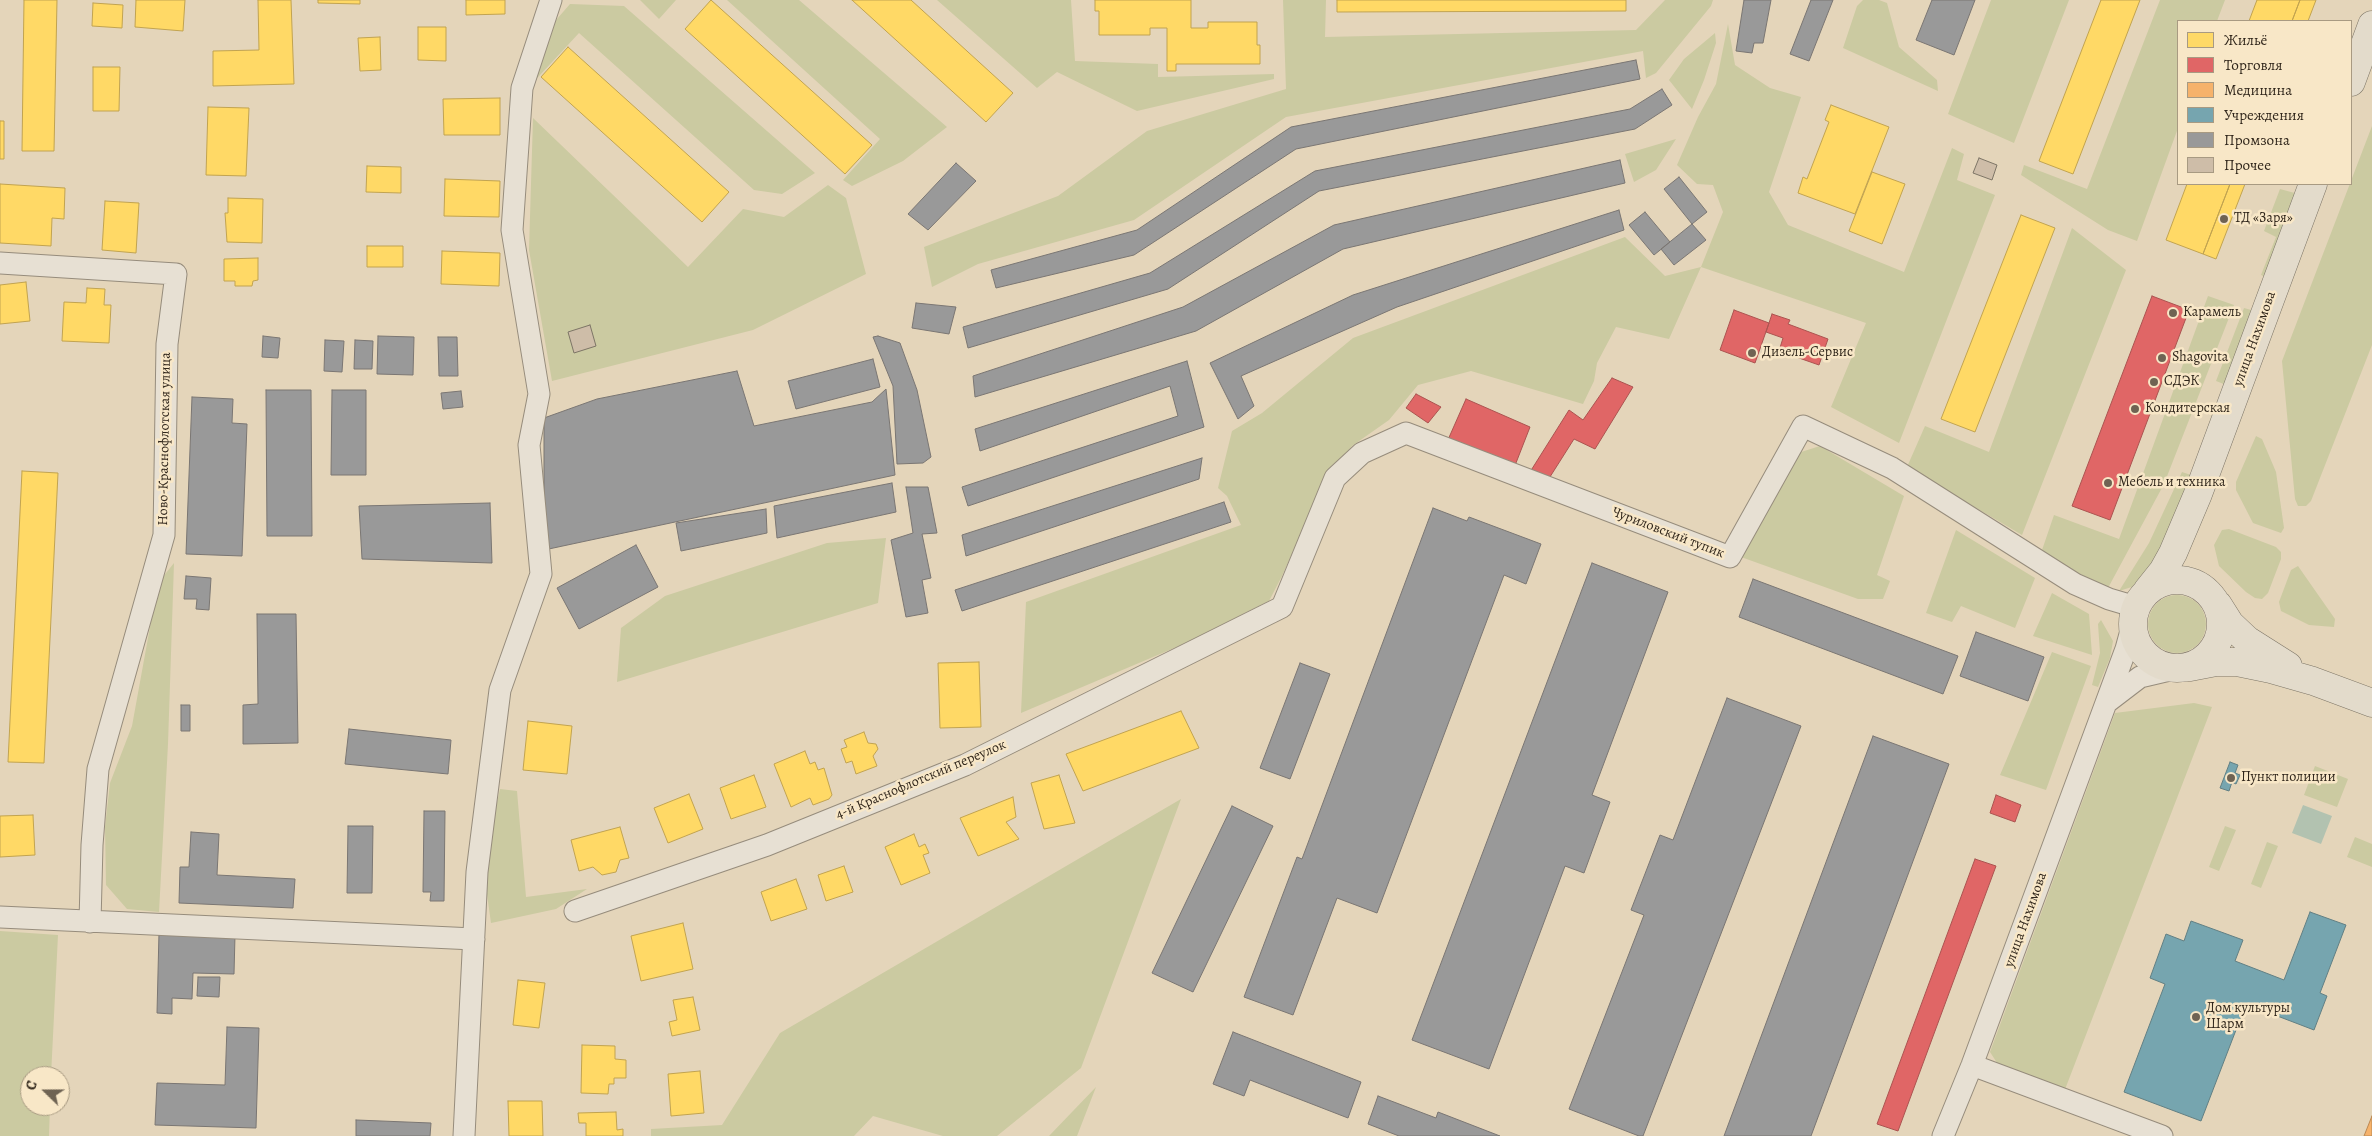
<!DOCTYPE html>
<meta charset="utf-8">
<style>
body{margin:0}
#map{position:relative;width:2372px;height:1136px;overflow:hidden;background:#e4d5ba;font-family:Alegreya,serif}
canvas{display:block}
.legend{position:absolute;left:2177px;top:20px;width:175px;height:165px;box-sizing:border-box;background:#f8e7c7;border:1px solid #a89a82;margin:0;padding:6px 9px;list-style:none;font-size:15px;color:#30261b}
.legend li{display:flex;align-items:center;gap:10px;height:25px}
.legend b{width:25px;border:1px solid #a89a82}
.north{position:absolute;left:20px;top:1066px;width:50px;height:50px;box-sizing:border-box;background:#f8e7c7;border:1px solid #a89a82;border-radius:50%;rotate:292deg;font-size:14px;font-weight:700;line-height:20px;text-align:center;color:#30261b}
.north::after{content:'';display:block;margin:auto;width:18px;height:22px;background:#6f6353;clip-path:polygon(50% 0,100% 100%,50% 72%,0 100%)}
</style>
<div id="map">
<canvas width="2372" height="1136"></canvas>
<ul class="legend">
<li><b style="height:14px;background:#ffd966"></b>Жильё</li>
<li><b style="height:14px;background:#e06666"></b>Торговля</li>
<li><b style="height:14px;background:#f6b26b"></b>Медицина</li>
<li><b style="height:14px;background:#76a5af"></b>Учреждения</li>
<li><b style="height:14px;background:#999"></b>Промзона</li>
<li><b style="height:14px;background:#cebda8"></b>Прочее</li>
</ul>
<div class="north">С</div>
</div>
<script>
const ctx = document.querySelector('canvas').getContext('2d');
ctx.lineJoin = 'round';
function fill(path, color) { ctx.fillStyle = color; ctx.fill(path, 'evenodd'); }
const poly = rows => new Path2D(rows.map(r => 'M' + r).join(''));
function trace(path, color, width, dash) { ctx.strokeStyle = color; ctx.lineWidth = width; ctx.lineCap = dash ? 'butt' : 'round'; ctx.setLineDash(dash || []); ctx.stroke(path); }
function label(font, color, halo, rows, align = 'center') {
  ctx.font = font + ' Alegreya,serif'; ctx.lineWidth = 5; ctx.setLineDash([]); ctx.textBaseline = 'middle'; ctx.strokeStyle = halo; ctx.fillStyle = color; for (const [text, x, y, turn = 0] of rows) {
    ctx.save(); ctx.translate(x, y); ctx.rotate((+turn || 0) * Math.PI / 180); ctx.textAlign = isNaN(turn) ? turn : align; if (halo) ctx.strokeText(text, 0, 0); ctx.fillText(text, 0, 0); ctx.restore();
  }
}
fill(poly([
 [640,0,676,0,659,19],
 [727,0,799,0,947,127,903,161,852,186,843,180,880,139],
 [937,0,1071,0,1075,61,1158,64,1158,77,1274,74,1274,79,1137,111,1057,72,1037,88],
 [1283,0,1326,0,1325,37,1636,30,1665,0,1713,0,1711,6,1656,73,1646,78,1643,51,1286,117,1134,220,978,264,932,287,924,247,1058,196,1147,131,1286,89],
 [1863,0,1879,0,1887,3,1899,47,1937,80,1938,91,1843,48,1857,6],
 [1991,0,2069,0,2014,143,1948,114],
 [2160,0,2225,0,2217,21,2178,21,2178,128,2137,241,2108,230,2021,175,2024,165,2087,189],
 [570,4,624,6,815,173,782,194,754,190,579,33,527,89,550,27],
 [1728,24,1735,65,1770,88,1801,97,1769,192,1788,225,1904,272,1952,148,1964,154,1957,180,1995,195,1899,443,1831,407,1866,323,1701,267,1669,339,1616,327,1597,363,1594,381,1583,404,1471,371,1418,385,1389,420,1352,446,1323,484,1282,576,1269,601,1186,643,1021,713,1026,602,1241,525,1227,496,1218,488,1232,431,1262,413,1353,338,1625,237,1665,276,1701,267,1723,212,1713,185,1697,184,1677,165,1698,117,1716,84],
 [1715,33,1716,43,1704,80,1692,109,1669,80,1684,59],
 [533,118,688,267,743,209,784,217,828,185,846,198,866,274,753,330,552,381,529,250],
 [2372,126,2372,345,2311,501,2306,506,2298,506,2295,499,2282,361],
 [1676,139,1656,170,1634,182,1625,154],
 [2280,189,2302,195,2271,279,2261,275,2276,237,2264,231],
 [2072,228,2126,270,2022,535,1907,467,1925,426,1989,452],
 [2208,296,2234,305,2164,484,2108,588,2093,583,2041,553,2054,515,2119,539],
 [2244,308,2262,313,2234,388,2216,381],
 [2256,436,2262,439,2276,472,2284,528,2281,533,2253,523,2236,490,2236,482],
 [1820,446,1904,496,1877,575,1890,581,1883,599,1858,599,1741,557,1798,453],
 [2182,472,2200,478,2167,553,2138,585,2119,591,2149,543],
 [2229,529,2276,547,2281,552,2281,559,2268,593,2262,599,2255,598,2246,592,2219,566,2214,545,2222,530],
 [1956,530,2035,578,2015,628,1961,606,1952,622,1926,613],
 [886,538,878,603,617,682,621,628,665,596,827,543],
 [174,563,168,744,159,912,127,909,106,885,105,827,110,783,132,726,158,583],
 [2298,566,2335,619,2334,627,2309,625,2281,611,2279,602,2291,570],
 [2052,593,2089,614,2092,655,2033,636],
 '2148 624a29 29 0 1 1 58 0a29 29 0 1 1-58 0Z',
 [2101,620,2113,641,2110,658,2098,687,2092,685,2100,653,2098,624],
 [2052,652,2091,666,2046,790,2000,775],
 [2194,703,2212,707,2064,1092,2001,1069,1990,1052,2115,713],
 [2315,766,2348,779,2337,807,2304,795],
 [500,789,517,791,526,897,587,889,556,909,491,923,485,880,493,821],
 [1181,799,1081,1068,997,1136,943,1136,873,1116,854,1136,651,1136,651,1129,722,1125,780,1033],
 [2225,826,2236,830,2219,871,2209,867],
 [2355,837,2372,844,2372,867,2347,857],
 [2267,842,2278,846,2261,888,2251,884],
 [0,931,58,935,51,1076,30,1076,30,1106,50,1106,49,1136,0,1136],
 [1096,1087,1077,1136,1049,1136]
]), '#cbcaa1');
fill(poly([
 [2303,805,2332,816,2321,844,2292,833]
]), '#b2c2b0');
const homes = poly([
 [24,0,57,0,54,151,22,151,24,0],
 [136,0,185,0,183,31,135,27,136,0],
 [258,0,291,0,294,84,213,86,213,51,259,50,258,0],
 [318,0,360,0,360,4,318,3,318,0],
 [466,0,505,0,505,14,466,15,466,0],
 [711,0,872,145,845,174,685,29,711,0],
 [852,0,911,0,1013,93,986,122,852,0],
 [1095,0,1191,0,1191,28,1208,28,1208,22,1257,22,1257,45,1260,45,1260,64,1176,64,1176,71,1167,71,1167,28,1150,28,1150,35,1099,35,1099,11,1095,11,1095,0],
 [1337,0,1626,0,1626,11,1337,12,1337,0],
 [2101,0,2140,0,2073,174,2039,161,2101,0],
 [2257,0,2300,0,2292,21,2249,21,2257,0],
 [2300,0,2316,0,2308,21,2292,21,2300,0],
 [93,3,123,5,122,28,92,26,93,3],
 [418,27,446,27,446,61,418,60,418,27],
 [380,37,381,70,360,71,358,38,380,37],
 [568,47,729,192,702,222,541,77,568,47],
 [93,67,120,67,119,111,93,111,93,67],
 [500,98,500,135,444,135,443,99,500,98],
 [1831,105,1889,127,1855,214,1798,193,1803,177,1807,179,1829,122,1825,120,1831,105],
 [208,107,249,108,246,176,206,175,208,107],
 [0,121,4,121,4,159,0,159,0,121],
 [367,166,401,167,401,193,366,192,367,166],
 [1872,172,1905,184,1882,244,1849,231,1872,172],
 [445,179,500,181,499,217,444,216,445,179],
 [0,184,65,188,64,219,52,218,51,246,0,243,0,184],
 [2187,184,2230,184,2203,254,2166,240,2187,184],
 [2230,184,2245,184,2216,259,2203,254,2230,184],
 [228,198,263,199,262,243,227,242,225,213,228,213,228,198],
 [105,201,139,203,136,253,102,250,105,201],
 [2021,215,2055,228,1975,432,1941,419,2021,215],
 [367,246,403,246,403,267,367,267,367,246],
 [442,251,500,253,499,286,441,284,442,251],
 [258,258,258,280,253,281,252,286,235,286,235,281,224,281,224,259,258,258],
 [26,282,30,321,0,324,0,285,26,282],
 [87,288,105,289,104,305,111,305,109,343,62,341,64,302,86,303,87,288],
 [22,471,58,473,44,763,8,762,22,471],
 [979,662,981,727,940,728,938,663,979,662],
 [1181,711,1199,748,1083,791,1066,754,1181,711],
 [528,721,572,726,567,774,523,770,528,721],
 [864,732,868,743,876,744,878,749,873,756,877,766,856,774,852,761,846,763,841,749,847,747,844,740,864,732],
 [805,751,810,764,815,762,818,770,824,768,832,795,829,799,813,805,810,798,791,807,774,764,805,751],
 [754,775,766,807,731,819,720,788,754,775],
 [1059,775,1075,823,1044,829,1031,783,1059,775],
 [689,794,703,829,668,843,654,808,689,794],
 [1013,797,1016,817,1006,822,1019,839,978,856,960,818,1013,797],
 [33,815,35,855,0,857,0,816,33,815],
 [620,827,629,858,620,860,616,872,602,875,593,867,579,871,571,840,620,827],
 [914,834,919,847,925,844,929,853,923,855,930,873,901,885,885,847,914,834],
 [844,866,853,892,826,901,818,875,844,866],
 [796,879,807,909,771,921,761,892,796,879],
 [683,923,693,969,641,981,631,936,683,923],
 [518,980,545,983,539,1028,513,1025,518,980],
 [693,997,700,1030,672,1036,669,1022,677,1020,673,1000,693,997],
 [582,1045,615,1046,615,1059,626,1060,626,1078,614,1078,614,1084,609,1084,608,1094,581,1093,582,1045],
 [700,1071,704,1113,671,1116,668,1074,700,1071],
 [508,1101,542,1101,543,1136,509,1136,508,1101],
 [616,1112,617,1130,623,1129,623,1136,586,1136,586,1123,579,1123,578,1113,616,1112]
]);
fill(homes, '#ffd966');
trace(homes, '#c1a350', 1);
const shops = poly([
 [2152,296,2189,310,2110,520,2072,506,2152,296],
 [1734,310,1769,323,1755,363,1720,350,1734,310],
 [1772,314,1790,320,1788,324,1828,339,1819,365,1779,351,1783,338,1766,332,1772,314],
 [1612,378,1633,387,1595,449,1574,439,1548,480,1530,472,1569,410,1583,420,1612,378],
 [1416,394,1441,407,1428,423,1406,408,1416,394],
 [1466,399,1530,427,1514,468,1447,442,1466,399],
 [1996,795,2021,805,2015,822,1990,813,1996,795],
 [1975,859,1996,866,1898,1131,1877,1124,1975,859]
]);
fill(shops, '#e06666');
trace(shops, '#ab5350', 1);
const health = poly([
 [2372,1116,2372,1136,2364,1136,2372,1116]
]);
fill(health, '#f6b26b');
trace(health, '#bb8853', 1);
const public = poly([
 [2230,762,2238,765,2235,773,2240,775,2236,784,2232,782,2229,791,2220,788,2230,762],
 [2310,912,2346,925,2320,993,2327,996,2314,1030,2246,1004,2201,1121,2124,1092,2165,984,2150,978,2166,934,2184,941,2191,921,2243,940,2235,961,2284,980,2310,912]
]);
fill(public, '#76a5af');
trace(public, '#617f83', 1);
const industry = poly([
 [1744,0,1771,0,1763,43,1754,43,1752,53,1736,51,1744,0],
 [1811,0,1833,0,1809,61,1790,54,1811,0],
 [1932,0,1975,0,1954,55,1916,40,1932,0],
 [1636,60,1640,79,1296,149,1134,255,996,288,991,270,1137,230,1291,127,1636,60],
 [1662,89,1672,105,1635,129,1319,191,1168,289,968,348,963,327,1150,273,1315,171,1630,109,1662,89],
 [1620,160,1625,183,1343,249,1196,331,975,397,973,376,1183,307,1334,225,1620,160],
 [956,163,976,181,928,230,908,214,956,163],
 [1679,177,1707,212,1692,224,1664,189,1679,177],
 [1619,210,1624,230,1397,307,1241,376,1254,406,1238,419,1210,363,1353,295,1619,210],
 [1645,212,1670,242,1654,255,1629,225,1645,212],
 [1692,224,1706,240,1674,265,1661,249,1692,224],
 [916,303,956,307,949,334,912,328,916,303],
 [263,336,280,338,278,358,262,357,263,336],
 [378,336,414,337,413,375,377,374,378,336],
 [878,336,900,343,917,390,931,457,923,463,897,464,893,386,873,337,878,336],
 [438,337,457,337,458,376,439,376,438,337],
 [325,340,344,341,342,372,324,371,325,340],
 [355,340,373,341,372,369,354,369,355,340],
 [873,359,880,387,796,409,788,381,873,359],
 [1187,361,1204,427,968,506,962,487,1178,416,1170,386,980,451,975,429,1187,361],
 [737,371,754,426,872,402,886,389,895,475,544,550,544,418,597,399,737,371],
 [266,390,311,390,312,536,267,536,266,390],
 [332,390,366,390,366,475,331,475,332,390],
 [461,391,463,407,443,409,441,393,461,391],
 [192,397,233,399,232,423,247,424,242,556,186,554,192,397],
 [1202,458,1199,479,966,556,962,535,1202,458],
 [892,483,896,512,777,538,774,506,892,483],
 [906,487,928,487,937,533,922,534,931,578,922,580,928,613,906,617,891,540,913,533,906,487],
 [1224,502,1231,522,962,611,955,590,1224,502],
 [490,503,492,563,362,559,359,506,490,503],
 [1433,508,1467,521,1469,517,1541,544,1526,584,1504,575,1377,913,1337,898,1293,1015,1244,997,1297,857,1302,859,1433,508],
 [766,509,767,533,681,551,676,523,766,509],
 [636,545,658,587,579,629,557,588,636,545],
 [1592,563,1668,592,1592,795,1610,802,1584,873,1565,866,1489,1069,1412,1040,1592,563],
 [186,576,211,578,209,610,196,609,197,599,184,599,186,576],
 [1753,579,1958,656,1943,694,1739,617,1753,579],
 [257,614,296,614,298,743,243,744,243,705,258,704,257,614],
 [1976,632,2044,657,2028,701,1960,676,1976,632],
 [1300,663,1330,674,1290,779,1260,768,1300,663],
 [1727,698,1801,726,1643,1136,1639,1136,1569,1109,1644,915,1631,910,1660,835,1673,840,1727,698],
 [181,705,190,705,190,731,181,731,181,705],
 [349,729,451,740,448,774,345,764,349,729],
 [1873,736,1949,764,1811,1136,1724,1136,1873,736],
 [1232,806,1273,826,1193,992,1152,973,1232,806],
 [424,811,445,811,444,901,430,901,431,892,423,892,424,811],
 [348,826,373,826,372,893,347,893,348,826],
 [191,832,219,834,217,875,295,879,293,908,179,903,180,867,189,867,191,832],
 [159,933,235,935,234,974,193,973,192,999,172,998,172,1014,157,1013,159,933],
 [198,977,220,977,219,997,197,996,198,977],
 [227,1027,259,1028,256,1128,155,1125,157,1083,225,1085,227,1027],
 [1233,1032,1361,1082,1348,1118,1250,1080,1244,1096,1213,1084,1233,1032],
 [1378,1096,1436,1118,1438,1112,1500,1136,1399,1136,1368,1124,1378,1096],
 [356,1120,431,1123,430,1136,356,1136,356,1120]
]);
fill(industry, '#999');
trace(industry, '#7a7673', 1);
const building = poly([
 [1979,158,1997,165,1992,180,1973,173,1979,158],
 [590,325,596,346,574,353,568,332,590,325]
]);
fill(building, '#cebda8');
trace(building, '#7d7566', 1);
const minor = poly([
 [0,263,176,274,167,344,164,535,98,769,92,845,90,922],
 [2106,703,2140,677,2174,669],
 [575,911,767,845,965,765,1282,607,1335,478,1362,453,1406,433,1730,557,1803,426,1892,468,2075,584,2109,599,2136,607],
 [0,917,474,939],
 [1972,1065,2162,1136],
 [464,1136,477,872,500,690,541,574,529,445,539,394,512,230,522,88,551,0],
 [1943,1136,1972,1065,2126,649,2132,627]
]);
const major = poly([
 [2351,82,2372,25],
 '2133 624a44 44 0 1 1 88 0a44 44 0 1 1-88 0Z',
 [2147,591,2163,571,2173,553,2198,494,2313,184],
 [2218,605,2230,624,2247,640,2288,666],
 [2190,667,2216,662,2237,662,2271,669,2313,681,2372,703]
]);
trace(minor, '#968c7c', 23);
trace(major, '#7d7566', 29);
trace(minor, '#e7e0d3', 21);
trace(major, '#e3dbcb', 28);
for (const [x, y, r, color] of [
 [2224,219,5,"#6f6353"],
 [2173,313,5,"#6f6353"],
 [1752,353,5,"#6f6353"],
 [2162,358,5,"#6f6353"],
 [2154,382,5,"#6f6353"],
 [2135,409,5,"#6f6353"],
 [2108,483,5,"#6f6353"],
 [2231,778,5,"#6f6353"],
 [2196,1017,5,"#6f6353"]
]) { const dot = new Path2D(); dot.arc(x, y, r, 0, 2 * Math.PI); ctx.fillStyle = color; ctx.fill(dot); trace(dot, '#f8e7c7', 2); }
label('14px', '#30261b', '#f8e7c7', [
 ["ТД «Заря»",2234,219],
 ["Карамель",2183,313],
 ["Дизель-Сервис",1762,353],
 ["Shagovita",2172,358],
 ["СДЭК",2164,382],
 ["Кондитерская",2145,409],
 ["Мебель и техника",2118,483],
 ["Пункт полиции",2241,778],
 ["Дом культуры",2206,1009],
 ["Шарм",2206,1025]
], 'left');
label('14px', '#30261b', '#f8e7c7', [
 ["улица Нахимова",2255,339,-70],
 ["Ново-Краснофлотская улица",165,439,-89],
 ["Чуриловский тупик",1668,533,21],
 ["4-й Краснофлотский переулок",921,780,-23],
 ["улица Нахимова",2026,920,-70]
]);
</script>
